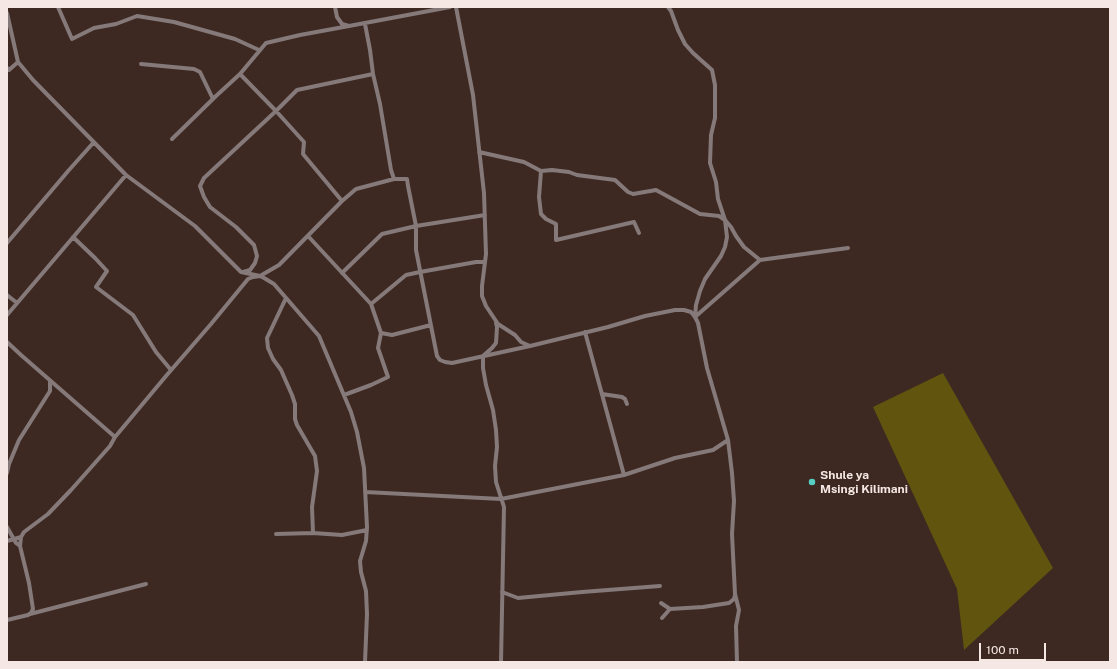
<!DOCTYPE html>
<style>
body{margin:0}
#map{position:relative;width:1117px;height:669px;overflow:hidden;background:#3d2922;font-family:"Public Sans",sans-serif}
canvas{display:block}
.frame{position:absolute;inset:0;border:8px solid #f5e7e3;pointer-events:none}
.scale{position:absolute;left:979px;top:643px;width:67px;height:18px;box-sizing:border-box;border:2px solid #f5e7e3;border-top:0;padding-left:5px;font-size:12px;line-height:14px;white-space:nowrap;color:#f5e7e3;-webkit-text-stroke:3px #3d2922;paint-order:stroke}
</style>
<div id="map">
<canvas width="1117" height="669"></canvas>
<div class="frame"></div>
<div class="scale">100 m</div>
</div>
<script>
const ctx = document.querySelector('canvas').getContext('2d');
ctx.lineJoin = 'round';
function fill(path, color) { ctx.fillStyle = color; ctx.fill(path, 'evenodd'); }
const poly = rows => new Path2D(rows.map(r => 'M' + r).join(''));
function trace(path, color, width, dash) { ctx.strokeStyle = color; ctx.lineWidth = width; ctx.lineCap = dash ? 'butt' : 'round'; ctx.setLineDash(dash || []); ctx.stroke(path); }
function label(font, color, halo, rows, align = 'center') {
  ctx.font = font + ' "Public Sans",sans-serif'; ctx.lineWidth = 3.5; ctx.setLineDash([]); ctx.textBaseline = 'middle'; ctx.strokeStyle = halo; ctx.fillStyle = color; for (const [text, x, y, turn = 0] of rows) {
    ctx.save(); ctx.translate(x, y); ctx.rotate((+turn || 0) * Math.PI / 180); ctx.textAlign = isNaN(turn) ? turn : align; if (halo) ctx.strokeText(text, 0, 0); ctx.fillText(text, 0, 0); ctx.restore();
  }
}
fill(poly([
 [943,373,1053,568,964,650,957,589,873,407]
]), '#61540e');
trace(poly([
 [58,7,72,39,94,28,116,24,137,16,174,22,235,39,259,50],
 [335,7,337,17,342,24,349,26,450,7],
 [456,7,473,95,484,193,486,254,482,286,482,296,486,306,498,324,515,335,521,342,530,346,608,327,645,316,675,310,684,310,691,312,695,317,698,323,707,368,728,440,732,473,734,501,732,534,735,594,739,610,736,626,737,662],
 [668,7,671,11,678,30,685,44,693,53,712,70,715,85,715,118,711,135,710,163,716,182,718,199,725,220,727,237,725,247,721,256,705,279,700,291,696,305,695,317],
 [7,13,18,62,9,70,7,68],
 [365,24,370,50,373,74,380,104,391,170,394,179,407,179,408,186,416,226,416,250,437,356,440,360,445,362,452,363,530,346],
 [18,62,33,80,126,175,195,226,241,272,260,276,279,265,342,201,356,189,394,179],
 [141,64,194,69,200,72,213,99],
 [240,74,276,111,304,142,303,154,342,201],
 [172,139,216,96,240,74,266,43,300,35,349,26],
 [479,152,524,162,541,171,539,197,541,214,546,219,556,224,556,240,634,222,639,233],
 [541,171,552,170,569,172,577,175,615,180,628,192,633,194,656,190,700,214,719,216,725,220,731,227,736,236,744,247,760,260],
 [308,236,371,304,381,333,378,348,388,377,371,385,344,395],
 [73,237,95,258,107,271,96,287,133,315,156,352,171,370],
 [7,243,69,170,94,142],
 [243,272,250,270,255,263,257,256,254,245,236,227,210,207,204,197,200,186,204,178,276,111,297,90,373,74],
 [342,273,382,234,416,226,485,215],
 [7,295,17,303],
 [286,298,267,338,268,348,273,359,281,370,292,395,295,404,295,419,297,425,315,456,317,471,312,507,313,533],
 [371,304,406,275,420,272,476,262,485,262],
 [7,315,126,175],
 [695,317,760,260,848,248],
 [496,323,497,327,496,343,492,348,483,356,483,368,486,385,493,410,496,430,497,447,495,466,496,482,504,507,501,662],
 [585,332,624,475,675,458,713,450,728,440],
 [381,333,392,335,431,325],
 [7,342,21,355,115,437],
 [602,394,622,397,625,399,627,404],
 [7,473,9,464,19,440,50,391,50,381],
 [365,492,501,499,624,475],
 [7,527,16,543,20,546],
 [276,534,313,533,342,535,367,530],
 [7,541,21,537],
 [502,592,518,598,582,592,660,586],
 [661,603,670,609,703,607,729,603,734,599,735,595],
 [30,614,146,584],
 [662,618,670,609],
 [7,620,28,615,31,613,33,609,29,583,20,546,21,537,24,532,48,514,71,490,110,446,115,437,166,376,211,324,248,279,253,277,260,276,264,278,274,284,319,336,351,412,357,432,364,468,367,527,366,541,360,561,361,572,366,591,367,614,365,662]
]), '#85797a', 4);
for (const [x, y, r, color] of [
 [812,482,4,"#57cec2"]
]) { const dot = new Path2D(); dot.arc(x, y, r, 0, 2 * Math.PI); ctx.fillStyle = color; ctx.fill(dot); trace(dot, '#3d2922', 1.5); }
label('bold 12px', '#f5e7e3', '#3d2922', [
 ["Shule ya",820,475],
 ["Msingi Kilimani",820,489]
], 'left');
</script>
